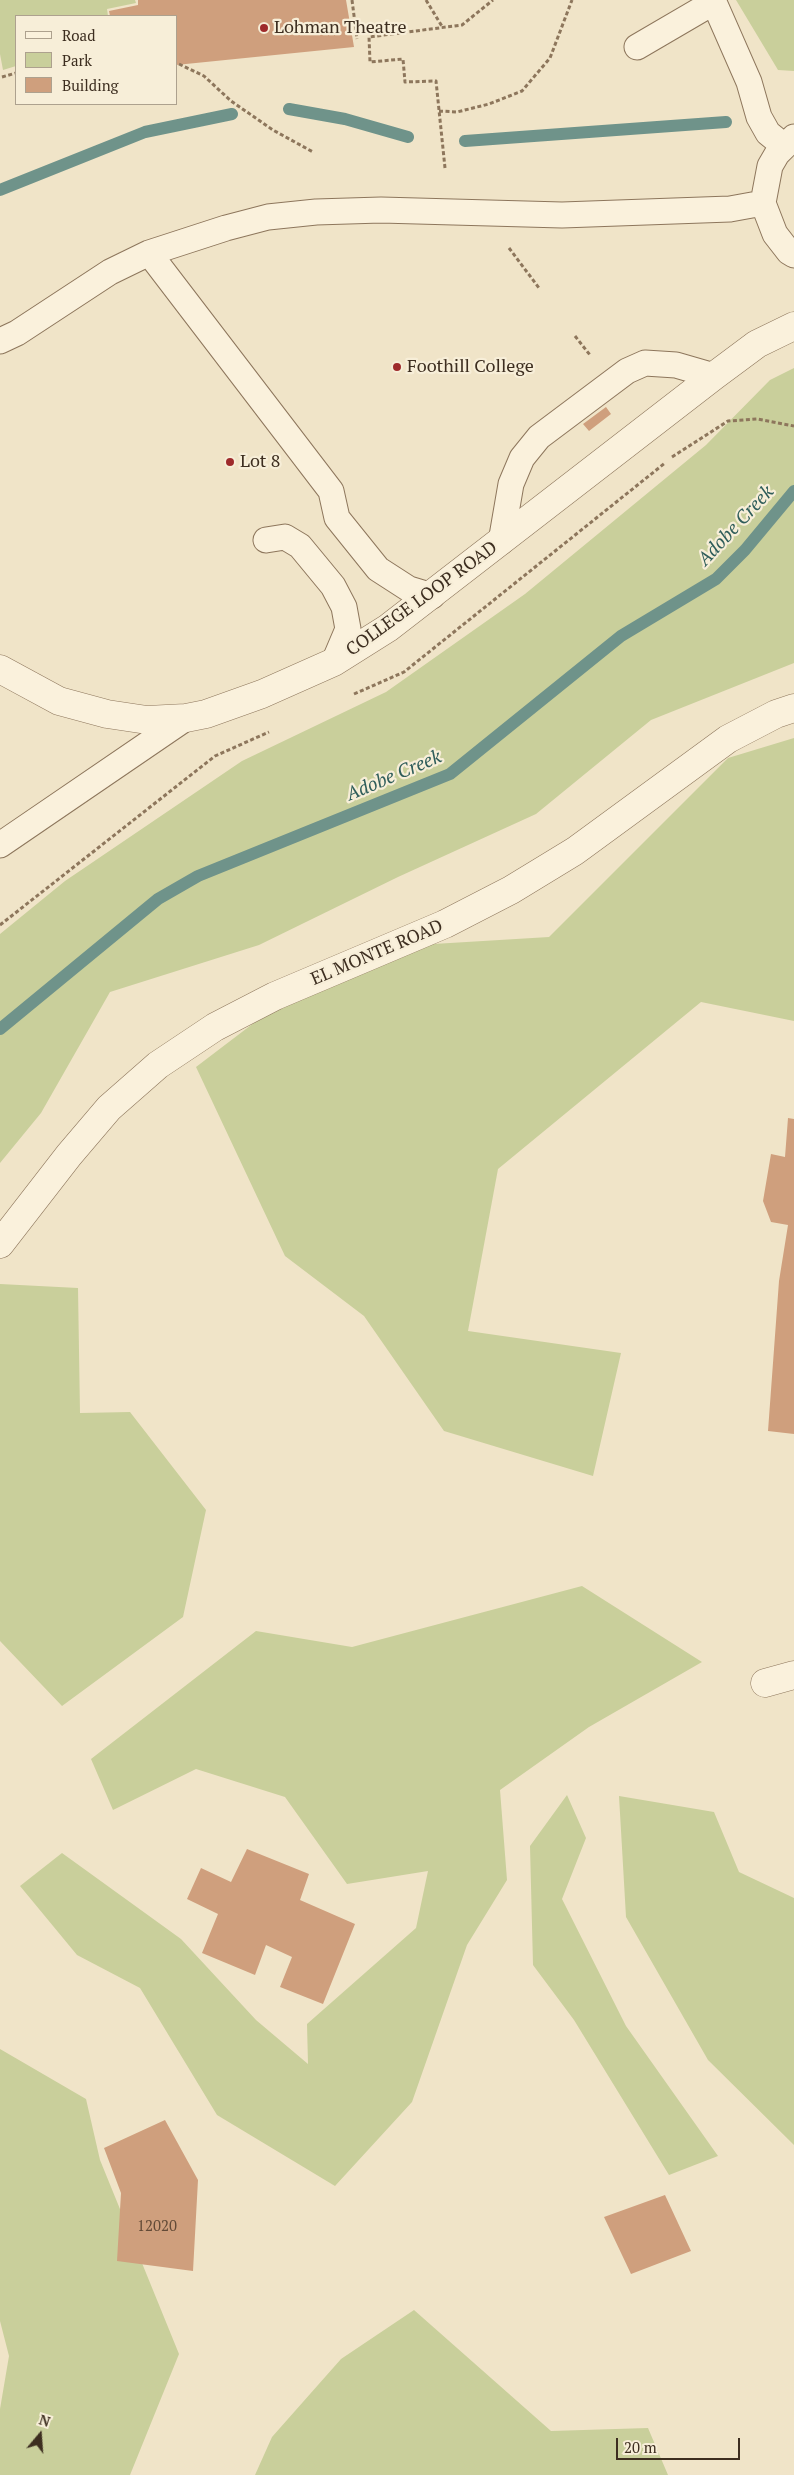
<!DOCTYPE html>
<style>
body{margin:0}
#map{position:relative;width:794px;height:2475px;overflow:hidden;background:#f0e4c8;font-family:"PT Serif",serif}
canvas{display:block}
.legend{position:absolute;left:15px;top:15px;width:162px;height:90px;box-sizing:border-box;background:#f7eed8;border:1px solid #ada18e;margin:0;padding:6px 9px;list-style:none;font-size:15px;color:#3d2e20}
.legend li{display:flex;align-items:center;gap:10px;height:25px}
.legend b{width:25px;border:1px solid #ada18e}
.north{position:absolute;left:15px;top:2410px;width:50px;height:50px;-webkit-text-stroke:4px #f7eed8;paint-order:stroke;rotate:18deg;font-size:14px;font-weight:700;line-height:20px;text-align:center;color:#3d2e20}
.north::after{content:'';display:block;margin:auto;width:18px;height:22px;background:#3d2e20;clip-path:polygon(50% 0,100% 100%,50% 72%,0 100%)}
.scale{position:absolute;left:616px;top:2438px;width:124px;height:22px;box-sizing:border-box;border:2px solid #3d2e20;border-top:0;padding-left:6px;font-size:15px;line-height:18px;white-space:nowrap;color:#3d2e20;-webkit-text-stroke:4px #f7eed8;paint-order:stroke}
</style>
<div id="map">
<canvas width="794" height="2475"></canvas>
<ul class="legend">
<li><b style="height:6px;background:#faf1dc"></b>Road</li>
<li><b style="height:14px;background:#c9cf9b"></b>Park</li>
<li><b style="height:14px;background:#cf9f7d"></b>Building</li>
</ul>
<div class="north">N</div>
<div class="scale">20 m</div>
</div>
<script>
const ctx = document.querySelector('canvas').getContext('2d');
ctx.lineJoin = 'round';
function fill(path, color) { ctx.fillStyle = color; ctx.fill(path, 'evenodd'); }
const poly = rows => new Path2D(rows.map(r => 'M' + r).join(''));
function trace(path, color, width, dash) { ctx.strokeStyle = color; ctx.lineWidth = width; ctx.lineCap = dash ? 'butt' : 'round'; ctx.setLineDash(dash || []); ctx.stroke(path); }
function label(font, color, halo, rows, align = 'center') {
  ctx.font = font + ' "PT Serif",serif'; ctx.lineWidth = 4.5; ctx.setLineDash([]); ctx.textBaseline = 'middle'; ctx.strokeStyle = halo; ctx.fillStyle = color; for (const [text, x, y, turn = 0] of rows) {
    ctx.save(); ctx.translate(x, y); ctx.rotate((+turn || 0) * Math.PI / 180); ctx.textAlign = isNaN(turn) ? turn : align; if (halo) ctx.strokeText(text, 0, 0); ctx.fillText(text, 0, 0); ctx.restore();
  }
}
fill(poly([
 [0,0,135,0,136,3,107,9,108,16,16,16,16,66,3,70,0,54],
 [736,0,794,0,794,71,778,70],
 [794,368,794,663,651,720,536,814,398,877,259,945,110,992,41,1113,0,1163,0,934,65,881,242,761,386,692,525,594,706,445,770,380],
 [794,738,794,1021,701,1002,498,1169,468,1331,621,1353,593,1476,444,1431,364,1316,285,1256,196,1067,351,949,549,937,728,758],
 [0,1284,78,1288,80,1413,130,1412,206,1510,183,1617,62,1706,0,1641],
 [582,1586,702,1662,589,1727,500,1790,507,1880,467,1945,412,2102,335,2186,217,2115,140,1988,77,1955,20,1886,62,1853,181,1939,256,2020,308,2064,307,2024,416,1928,428,1871,347,1884,285,1797,196,1769,113,1810,91,1759,256,1631,352,1647],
 [567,1795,586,1838,562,1899,626,2026,718,2156,669,2175,574,2020,533,1965,530,1846],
 [619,1796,714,1812,739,1872,794,1898,794,2145,708,2060,626,1917],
 [0,2049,86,2099,100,2160,179,2354,130,2475,0,2475,0,2409,9,2356,0,2321],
 [414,2310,551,2431,648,2428,668,2475,255,2475,272,2437,341,2359]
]), '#c9cf9b');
trace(poly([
 [289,109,345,119,408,137],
 [465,141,726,122],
 [0,190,145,132,232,114],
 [0,1029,158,899,198,876,450,774,621,636,716,579,745,550,794,491]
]), '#6f938a', 12);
fill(poly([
 [138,0,346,0,354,47,176,65,176,16,110,16,109,11,138,5],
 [606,407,611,414,589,431,583,424],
 [788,1118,794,1119,794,1434,768,1431,779,1281,788,1225,771,1222,763,1201,771,1154,785,1157],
 [247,1849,309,1874,300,1900,355,1924,323,2004,280,1987,292,1957,266,1945,255,1975,202,1953,218,1914,187,1899,201,1868,231,1882],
 [165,2120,198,2180,193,2271,117,2261,121,2193,104,2148],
 [665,2195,691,2251,631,2274,604,2217]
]), '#cf9f7d');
const service = poly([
 [713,0,749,82,759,117,768,133,784,146],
 [637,47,714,2],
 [794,137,777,154,770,166,763,203,775,234,789,252,794,255],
 [149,253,331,491,337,518,378,569,409,589,432,596],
 [0,341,17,333,110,272,149,253,226,228,268,217,316,212,381,210,562,215,730,209,763,203],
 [266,540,285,537,300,546,333,586,344,607,348,629,334,662],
 [501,542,511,484,522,458,539,437,627,371,645,363,676,365,714,376],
 [0,845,186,718]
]);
const minor = poly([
 [0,669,59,701,107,714,147,720,186,718,206,714,262,694,334,662,388,628,714,376,757,344,794,326],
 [765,1683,794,1675]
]);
const tertiary = poly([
 [0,1244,69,1155,109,1108,158,1065,215,1027,275,996,445,924,511,890,575,851,728,739,776,714,794,708]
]);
trace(service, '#8d765c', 27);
trace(minor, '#8d765c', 29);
trace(tertiary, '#8d765c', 29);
trace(poly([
 [352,0,357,39],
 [426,0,443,28],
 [179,64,204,76,231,101,273,130,313,152],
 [2,77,16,73],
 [439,111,457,112,489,104,522,91,550,58,572,0],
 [445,168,436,81,405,82,403,59,370,62,369,37,462,25,493,0],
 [509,248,539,288],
 [575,336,590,355],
 [672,457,728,421,757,419,794,426],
 [354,694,404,672,665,463],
 [0,925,215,756,269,732]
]), '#8d765c', 3, [4, 2.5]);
trace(service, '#faf1dc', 25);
trace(minor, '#faf1dc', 28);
trace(tertiary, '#faf1dc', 28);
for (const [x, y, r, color] of [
 [264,28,5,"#9e2a2b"],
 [397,367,5,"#9e2a2b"],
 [230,462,5,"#9e2a2b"]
]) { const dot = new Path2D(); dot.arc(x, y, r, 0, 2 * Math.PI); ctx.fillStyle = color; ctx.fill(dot); trace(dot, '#f7eed8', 2); }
label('15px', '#624a37', null, [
 ["12020",157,2227]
]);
label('18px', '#3d2e20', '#f7eed8', [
 ["Lohman Theatre",274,28],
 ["Foothill College",407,367],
 ["Lot 8",240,462]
], 'left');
label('18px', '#3d2e20', '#f7eed8', [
 ["COLLEGE LOOP ROAD",422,599,-36],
 ["EL MONTE ROAD",377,953,-23]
]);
label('italic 19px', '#2f5d5a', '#f7eed8', [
 ["Adobe Creek",736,526,-47],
 ["Adobe Creek",394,776,-23]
]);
</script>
